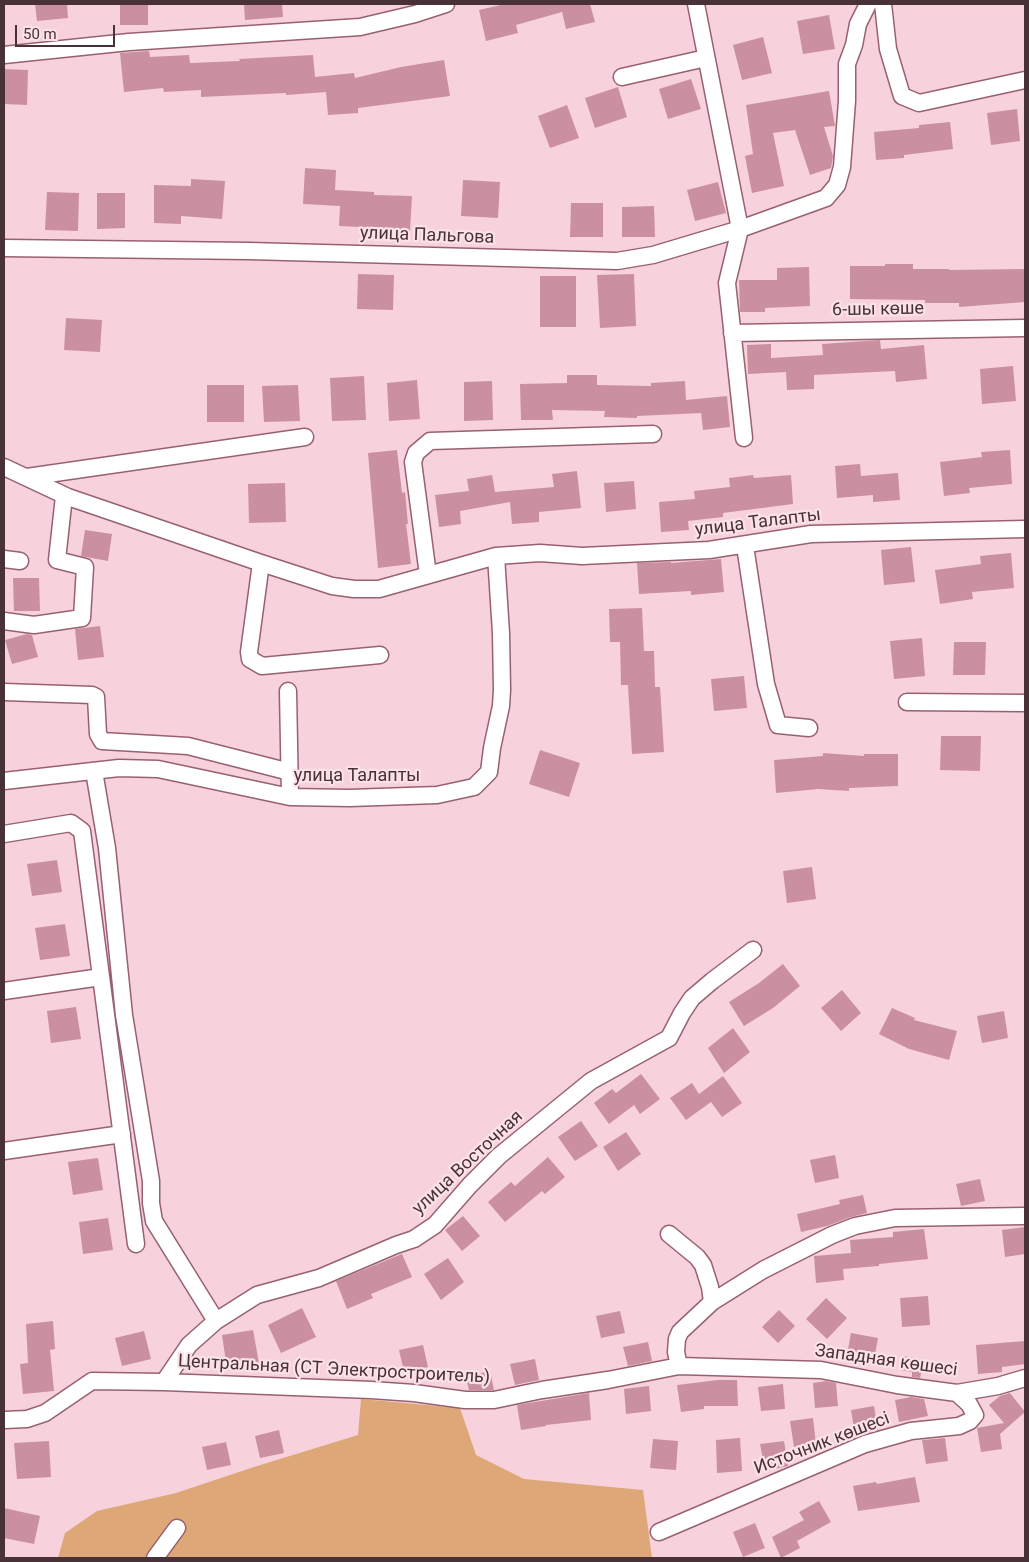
<!DOCTYPE html>
<meta charset="utf-8">
<style>
body{margin:0}
#map{position:relative;width:1029px;height:1562px;overflow:hidden;background:#f7d1db;font-family:Roboto,sans-serif}
canvas{display:block}
.frame{position:absolute;inset:0;border:5px solid #493138;pointer-events:none}
.scale{position:absolute;left:15px;top:25px;width:100px;height:22px;box-sizing:border-box;border:2px solid #493138;border-top:0;padding-left:6px;font-size:15px;line-height:18px;white-space:nowrap;color:#493138;-webkit-text-stroke:4px #fce2e8;paint-order:stroke}
</style>
<div id="map">
<canvas width="1029" height="1562"></canvas>
<div class="frame"></div>
<div class="scale">50 m</div>
</div>
<script>
const ctx = document.querySelector('canvas').getContext('2d');
ctx.lineJoin = 'round';
function fill(path, color) { ctx.fillStyle = color; ctx.fill(path, 'evenodd'); }
const poly = rows => new Path2D(rows.map(r => 'M' + r).join(''));
function trace(path, color, width, dash) { ctx.strokeStyle = color; ctx.lineWidth = width; ctx.lineCap = dash ? 'butt' : 'round'; ctx.setLineDash(dash || []); ctx.stroke(path); }
function label(font, color, halo, rows, align = 'center') {
  ctx.font = font + ' Roboto,sans-serif'; ctx.lineWidth = 4.5; ctx.setLineDash([]); ctx.textBaseline = 'middle'; ctx.strokeStyle = halo; ctx.fillStyle = color; for (const [text, x, y, turn = 0] of rows) {
    ctx.save(); ctx.translate(x, y); ctx.rotate((+turn || 0) * Math.PI / 180); ctx.textAlign = isNaN(turn) ? turn : align; if (halo) ctx.strokeText(text, 0, 0); ctx.fillText(text, 0, 0); ctx.restore();
  }
}
fill(poly([
 [361,1399,460,1408,476,1455,524,1479,643,1490,652,1558,58,1558,65,1533,97,1511,176,1493,254,1467,358,1435]
]), '#dea778');
fill(poly([
 [35,4,67,4,68,18,37,21],
 [120,4,148,4,148,25,120,25],
 [244,4,282,4,283,17,245,20],
 [505,4,590,4,595,22,566,29,562,12,516,25,518,33,486,41,479,10],
 [829,15,835,49,803,54,797,21],
 [763,37,772,73,742,80,733,45],
 [149,51,150,57,189,55,190,63,240,61,239,59,313,55,315,77,354,73,355,78,401,67,444,60,450,96,358,108,358,113,328,115,326,92,286,95,286,93,201,97,201,90,164,92,163,88,124,92,120,53],
 [4,69,28,70,27,105,4,104],
 [691,79,701,109,668,119,659,89],
 [618,87,627,117,595,128,585,98],
 [829,91,835,126,824,127,833,156,831,168,810,175,795,130,773,133,784,186,752,193,745,156,753,154,746,105],
 [567,105,579,138,550,148,538,116],
 [1017,109,1020,141,991,145,987,113],
 [950,122,953,149,904,155,904,158,876,160,874,132,919,128,919,125],
 [305,168,336,170,335,190,374,192,374,195,412,196,410,232,380,231,380,228,339,226,340,206,303,204],
 [191,179,225,181,222,219,181,216,181,224,154,223,154,185,191,186],
 [463,180,500,182,498,218,461,216],
 [718,182,726,213,695,221,687,190],
 [47,192,79,193,78,231,45,230],
 [97,193,125,193,125,228,97,229],
 [571,203,603,203,603,237,570,237],
 [654,206,655,237,622,237,622,207],
 [885,264,913,264,913,269,949,269,949,270,1025,269,1025,302,959,307,959,303,925,303,925,300,850,299,850,266,885,266],
 [809,267,810,306,765,308,765,312,740,312,739,280,777,280,777,268],
 [358,274,394,275,393,310,357,309],
 [634,274,636,326,600,328,597,275],
 [540,276,576,276,576,327,540,327],
 [66,318,102,320,100,352,64,350],
 [880,340,881,349,924,345,927,379,896,382,895,371,814,375,814,389,787,390,786,372,748,374,747,345,771,344,771,358,823,355,822,344],
 [1013,366,1016,401,982,404,980,369],
 [567,375,597,375,597,385,651,386,651,383,685,381,686,400,727,396,730,427,703,430,701,413,637,416,637,418,604,417,605,411,552,410,553,420,521,420,520,384,567,383],
 [364,376,366,420,332,421,330,378],
 [417,380,420,419,389,421,387,383],
 [492,381,493,420,464,421,464,382],
 [207,385,244,385,244,422,207,422],
 [298,385,300,421,264,422,262,386],
 [397,450,402,493,405,492,408,524,406,524,411,564,378,568,368,453],
 [1010,450,1012,484,969,488,970,493,944,496,940,462,982,457,981,452],
 [860,464,861,476,898,473,900,500,873,502,873,495,837,498,835,466],
 [577,471,581,508,539,512,539,522,512,524,510,502,460,511,461,524,439,527,435,495,469,491,467,479,492,475,495,492,554,487,552,474],
 [753,475,754,478,791,475,793,504,723,513,723,517,688,521,689,530,661,532,659,502,695,499,694,491,730,487,729,478],
 [634,481,636,509,606,512,604,483],
 [285,483,286,522,249,523,248,484],
 [85,530,112,534,108,561,81,556],
 [911,547,915,582,884,585,881,550],
 [1011,553,1014,588,972,592,973,599,940,604,935,570,981,564,980,556],
 [721,559,724,592,691,595,691,591,639,594,637,563,671,562,671,563],
 [13,578,39,578,40,611,14,611],
 [642,608,644,651,654,651,655,687,660,687,664,752,632,754,628,685,621,685,620,642,610,642,609,609],
 [100,626,104,657,78,660,75,629],
 [27,634,32,635,38,657,12,664,5,640],
 [922,638,925,676,894,679,890,641],
 [954,642,986,642,985,675,953,675],
 [744,676,747,708,714,711,711,679],
 [941,736,981,736,980,771,940,770],
 [540,750,580,763,569,797,529,784],
 [823,753,864,756,864,754,898,754,898,786,849,788,849,791,818,789,776,793,774,760,823,756],
 [57,860,62,892,32,896,27,864],
 [812,867,816,899,787,903,783,871],
 [65,924,70,956,40,960,35,928],
 [783,964,800,986,773,1008,744,1026,729,1002,759,983],
 [842,990,861,1013,841,1031,821,1008],
 [76,1007,81,1039,51,1043,47,1011],
 [892,1008,915,1018,914,1020,957,1031,949,1060,909,1049,879,1034],
 [1004,1011,1008,1038,982,1043,977,1016],
 [733,1028,750,1052,724,1073,708,1048],
 [641,1074,660,1099,640,1114,634,1105,609,1124,594,1103,612,1089,616,1093],
 [723,1076,742,1103,722,1117,711,1102,686,1120,670,1098,692,1083,699,1094],
 [581,1121,598,1146,575,1161,558,1137],
 [626,1132,641,1154,618,1171,603,1147],
 [835,1155,839,1178,815,1183,810,1160],
 [548,1157,565,1177,545,1194,542,1191,505,1222,488,1202,511,1182,515,1186],
 [98,1158,103,1190,73,1195,68,1162],
 [980,1179,985,1201,961,1206,956,1184],
 [863,1195,867,1213,851,1217,827,1226,801,1232,797,1214,840,1204,839,1200],
 [463,1216,480,1236,462,1251,445,1230],
 [108,1218,113,1250,83,1254,79,1222],
 [1025,1227,1025,1254,1005,1257,1002,1230],
 [924,1229,928,1259,879,1264,879,1266,843,1269,844,1280,816,1283,814,1256,851,1253,850,1240,893,1237,893,1232],
 [402,1254,412,1277,371,1294,373,1298,347,1309,336,1281],
 [448,1258,464,1282,441,1300,424,1274],
 [928,1296,930,1325,902,1327,900,1298],
 [826,1298,847,1318,827,1339,806,1319],
 [302,1308,316,1337,281,1353,268,1325],
 [779,1310,795,1326,778,1343,762,1327],
 [620,1311,625,1333,601,1338,596,1316],
 [53,1321,55,1349,50,1350,54,1391,23,1394,20,1364,28,1363,26,1324],
 [253,1330,259,1363,227,1369,222,1335],
 [144,1331,151,1359,122,1366,115,1338],
 [851,1333,878,1338,873,1365,846,1360],
 [1025,1341,1025,1364,1002,1367,1002,1372,978,1374,976,1345],
 [648,1342,652,1361,628,1366,623,1347],
 [423,1345,428,1367,404,1372,399,1350],
 [904,1356,924,1360,920,1378,912,1377,912,1372,901,1370],
 [535,1359,539,1380,515,1385,510,1364],
 [490,1371,494,1390,469,1390,466,1377],
 [718,1380,737,1380,738,1406,704,1406,704,1409,681,1412,677,1385],
 [826,1381,836,1383,838,1406,815,1408,813,1383],
 [783,1384,785,1409,761,1411,758,1387],
 [649,1386,651,1411,626,1414,624,1389],
 [589,1393,591,1420,546,1425,546,1426,521,1430,517,1405],
 [1010,1393,1025,1412,1000,1434,1002,1449,981,1452,977,1428,1004,1423,989,1405,1000,1396],
 [911,1397,924,1399,928,1416,899,1422,895,1400],
 [874,1406,878,1430,855,1435,851,1410],
 [813,1418,816,1444,794,1447,790,1421],
 [279,1430,284,1453,260,1458,255,1436],
 [740,1438,742,1471,717,1473,716,1440],
 [945,1438,948,1461,926,1464,922,1440],
 [653,1439,678,1441,676,1470,650,1468],
 [49,1441,51,1477,17,1479,14,1443],
 [784,1441,788,1466,765,1471,760,1444],
 [226,1442,231,1465,207,1470,202,1447],
 [915,1477,920,1502,858,1511,853,1486,876,1482,877,1484],
 [819,1501,831,1522,797,1541,800,1548,781,1558,772,1537,804,1520,799,1512],
 [4,1508,40,1516,34,1544,4,1538],
 [755,1523,765,1548,743,1557,733,1532]
]), '#cb90a0');
const minor = poly([
 [696,4,740,229,826,198,837,185,842,167,847,101,847,64,854,45,858,24,868,4],
 [883,4,888,49,902,96,919,103,1025,80],
 [4,55,129,42,360,27,415,14,446,4],
 [622,77,706,58],
 [4,248,249,251,617,261,653,255,740,229,727,283,744,438],
 [732,333,1025,328],
 [4,467,68,497,261,563,332,586,354,589,379,589,496,556,540,553,582,556,709,550,811,534,1025,529],
 [27,477,305,437],
 [745,546,766,684,778,725,809,728],
 [4,559,20,561],
 [261,563,249,652,250,659,262,666,380,655],
 [428,575,413,462,416,453,430,441,653,434],
 [4,621,34,625,82,618,85,567,57,560,64,496],
 [288,691,290,797],
 [4,692,92,695,96,697,98,734,102,741,188,746,290,772],
 [907,702,1025,703],
 [94,771,107,848,124,1015,151,1181,151,1203,154,1221,216,1321],
 [4,781,119,768,158,769,290,797,350,798,437,795,474,787,489,772,492,748,501,706,502,690,501,633,496,556],
 [4,834,71,823,82,831,136,1244],
 [4,991,101,977],
 [4,1151,122,1134],
 [669,1234,697,1257,703,1265,710,1287,712,1302],
 [679,1366,676,1352,677,1339,680,1332,712,1302,763,1270,832,1235,855,1226,895,1218,1025,1216],
 [164,1382,189,1345,216,1321,257,1295,319,1278,396,1245,414,1239,435,1225,470,1185,499,1156,591,1081,669,1038,682,1013,692,998,712,981,753,950],
 [4,1420,27,1419,45,1413,92,1381,164,1382,371,1390,414,1393,465,1400,494,1400,542,1390,608,1380,679,1366,821,1370,897,1385,957,1393,998,1386,1025,1378],
 [659,1532,865,1444,911,1431,959,1426,970,1421,975,1415,969,1404,957,1393],
 [155,1558,177,1528]
]);
trace(minor, '#986170', 19);
trace(minor, '#fff', 16);
label('18px', '#493138', '#fce2e8', [
 ["улица Пальгова",427,236,2],
 ["6-шы көше",878,310,-1],
 ["улица Талапты",758,523,-7],
 ["улица Талапты",357,776],
 ["улица Восточная",468,1163,-43],
 ["Западная көшесі",886,1361,8],
 ["Центральная (СТ Электростроитель)",334,1370,3],
 ["Источник көшесі",822,1444,-21]
]);
</script>
